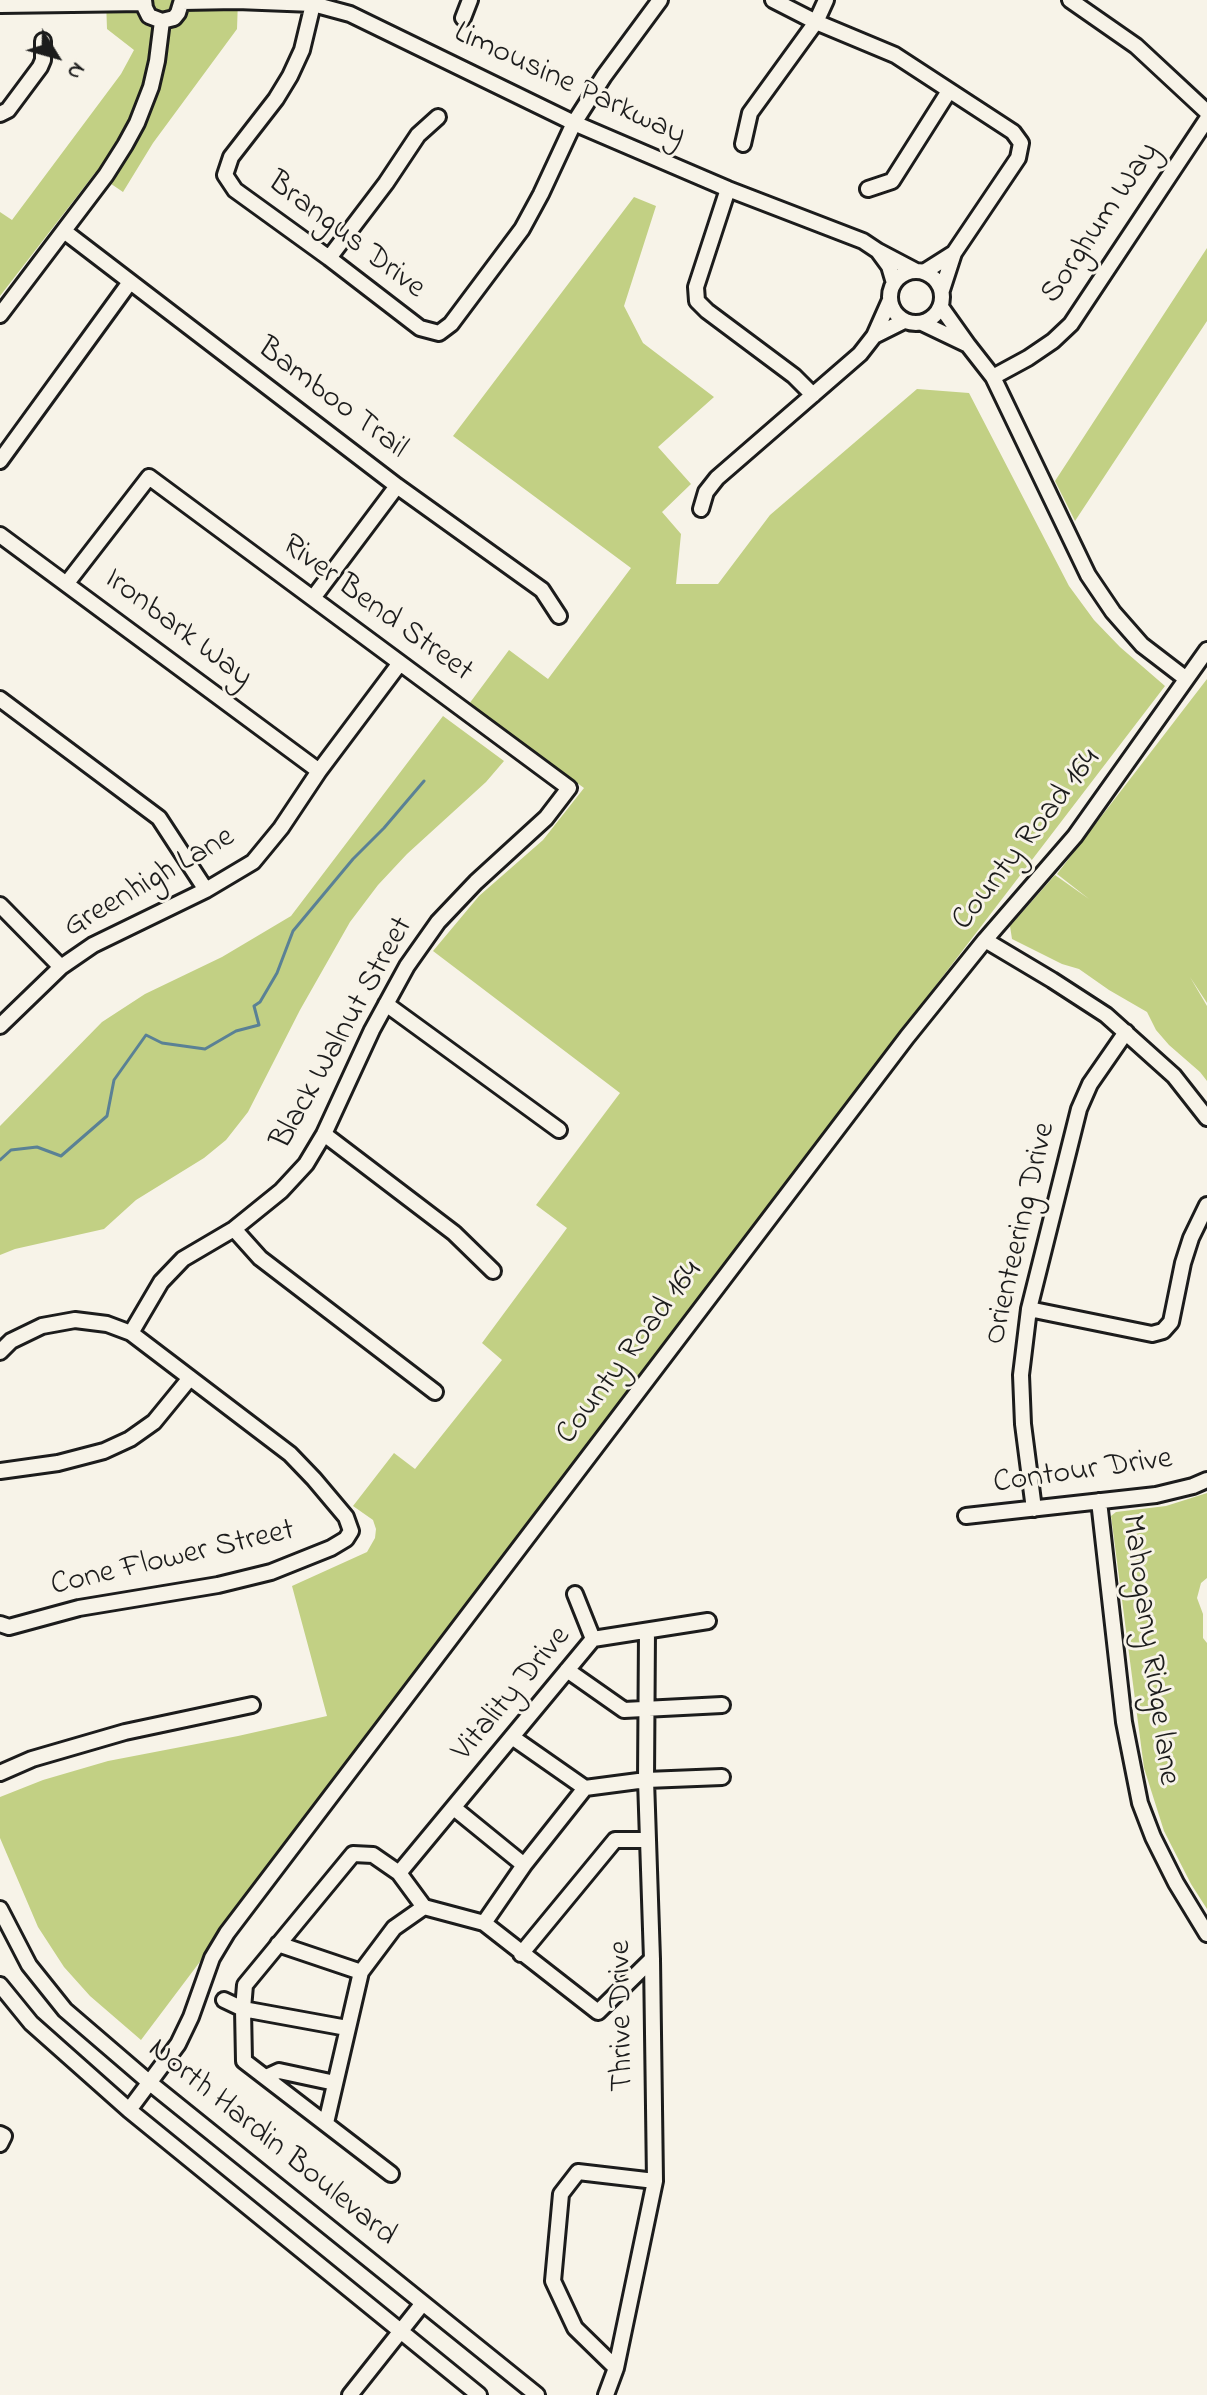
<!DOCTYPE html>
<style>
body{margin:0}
#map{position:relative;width:1207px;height:2395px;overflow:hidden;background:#f7f3e8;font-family:"Indie Flower",sans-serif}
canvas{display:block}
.north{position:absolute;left:16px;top:16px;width:80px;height:80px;-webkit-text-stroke:6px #f7f3e8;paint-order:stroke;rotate:127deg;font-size:22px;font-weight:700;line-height:32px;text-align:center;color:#1c1c1c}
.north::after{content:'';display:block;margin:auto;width:28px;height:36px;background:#1c1c1c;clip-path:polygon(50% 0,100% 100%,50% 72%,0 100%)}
</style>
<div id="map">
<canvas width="1207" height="2395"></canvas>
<div class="north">N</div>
</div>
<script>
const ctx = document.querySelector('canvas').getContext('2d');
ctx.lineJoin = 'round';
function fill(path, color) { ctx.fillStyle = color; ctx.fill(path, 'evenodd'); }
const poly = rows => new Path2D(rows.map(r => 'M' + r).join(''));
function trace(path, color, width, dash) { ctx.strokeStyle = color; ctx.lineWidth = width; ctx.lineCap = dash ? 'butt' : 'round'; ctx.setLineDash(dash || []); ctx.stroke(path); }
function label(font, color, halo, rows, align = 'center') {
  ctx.font = font + ' "Indie Flower",sans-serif'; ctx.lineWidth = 6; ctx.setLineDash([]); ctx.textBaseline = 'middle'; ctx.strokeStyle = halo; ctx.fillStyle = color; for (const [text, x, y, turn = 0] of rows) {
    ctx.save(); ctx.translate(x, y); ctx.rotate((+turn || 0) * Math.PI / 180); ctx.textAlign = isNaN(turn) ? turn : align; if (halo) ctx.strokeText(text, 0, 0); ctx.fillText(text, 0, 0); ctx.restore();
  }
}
fill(poly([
 [106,0,238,0,237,29,153,143,123,192,95,173,0,296,0,212,12,220,121,74,134,50,107,29],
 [634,197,656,206,624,306,643,343,714,397,658,447,691,484,662,512,681,534,676,584,718,584,770,515,917,389,969,393,1069,586,1094,620,1120,647,1165,686,901,1031,141,2040,90,1996,64,1967,38,1927,0,1838,0,1797,43,1780,108,1761,238,1736,327,1716,292,1586,367,1552,375,1538,376,1529,373,1520,353,1506,394,1453,415,1469,502,1360,482,1343,567,1228,536,1205,620,1093,433,951,479,896,543,840,584,788,469,704,509,650,548,679,631,568,453,436],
 [1207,248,1207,321,1075,521,1055,481],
 [1207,679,1207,1003,1190,977,1207,1006,1207,1081,1200,1072,1169,1045,1156,1030,1147,1012,1109,990,1079,969,1062,964,1012,939,1010,926,1055,875,1089,899,1057,874],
 [443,716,504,761,486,782,407,854,378,885,350,922,300,1010,248,1112,226,1140,204,1158,136,1200,104,1229,15,1249,0,1255,0,1126,102,1022,145,994,222,957,291,916],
 [1207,1493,1207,1578,1201,1583,1197,1598,1203,1614,1203,1638,1207,1643,1207,1909,1191,1884,1164,1831,1144,1768,1111,1516,1116,1512,1166,1506]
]), '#c2d084');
trace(poly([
 [0,1160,11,1150,37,1147,61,1156,107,1116,114,1080,146,1035,162,1043,205,1049,236,1031,259,1025,254,1006,260,1002,277,973,293,931,353,859,384,828,424,781]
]), '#5a8195', 3);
const minor = poly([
 [144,0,145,8,149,16,162,21,174,18,178,13,182,0],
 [314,0,302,50,290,76,276,99,231,157,225,175,235,190,329,258,420,328,439,333,451,324,522,229,541,194,574,123,604,76,660,0],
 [773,0,816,22,895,55,1013,132,1021,143,1018,158,954,253],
 [1070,0,1136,46,1207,112],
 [182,2,237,1,313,4,350,14,574,123,728,189,863,241,878,251],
 [0,5,144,3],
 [463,18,470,0],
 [0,114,8,110,40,67,43,60,43,41],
 [743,144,750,113,816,22,826,0],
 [728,189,696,287,697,301,707,311,794,376,813,395],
 [868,189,892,181,949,91],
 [64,231,397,486,542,590,559,616],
 [329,258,386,183,418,135,438,117],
 '890 297a26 26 0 1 1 52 0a26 26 0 1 1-52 0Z',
 [924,272,954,253,942,290],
 [894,283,889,266,878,251,916,271],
 [890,300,874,336,904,321],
 [0,315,106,175,125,145,137,123,151,87,157,61,162,21],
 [922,323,968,345,941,307],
 [968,345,993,377,1088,575,1113,612,1142,645,1185,678],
 [993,377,1028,358,1053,341,1071,324,1207,119],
 [0,461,130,282],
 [701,509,706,492,717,478,860,354,874,336],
 [0,535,319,771],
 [67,583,149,477,569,788,546,818,476,882,438,922,407,966,372,1030,324,1134,306,1164,281,1191,234,1229,183,1259,161,1282,131,1333],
 [313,598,397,486],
 [0,699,159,818,206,890],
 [0,905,61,967],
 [985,940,1052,980,1106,1015,1174,1076,1207,1118],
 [386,1004,559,1130],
 [0,1026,61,967,93,945,206,890,253,862,281,828,319,771,400,663],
 [324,1134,454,1233,493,1271],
 [234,1229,260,1258,435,1392],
 [1029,1309,1152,1334,1163,1331,1171,1322,1183,1263,1191,1238,1207,1205],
 [0,1352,11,1341,42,1326,75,1320,107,1324,131,1333,290,1454,314,1479,346,1517,351,1531,346,1539,331,1548,271,1572,218,1585,79,1608,9,1627,0,1624],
 [0,1471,58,1463,104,1451,130,1439,154,1422,190,1378],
 [1099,1501,1124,1722,1140,1803,1153,1837,1176,1883,1207,1934],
 [1034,1509,1023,1424,1021,1375,1029,1309,1079,1109,1090,1084,1126,1032],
 [966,1516,1156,1495,1193,1486,1207,1480],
 [575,1594,593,1639],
 [567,1670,624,1710,722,1705],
 [512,1737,585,1788],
 [0,1773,32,1759,125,1732,252,1705],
 [454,1808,524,1865],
 [399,1873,593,1639,708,1621],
 [424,1907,484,1923,598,2012,652,1959],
 [0,1909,29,1965,65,2010,150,2083,537,2395],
 [484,1923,524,1865,585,1788,646,1780,722,1777],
 [278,1944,361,1972],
 [521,1954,615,1840,648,1840],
 [0,1985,31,2023,129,2110,479,2395],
 [224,2000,243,2009,347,2028],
 [266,2077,279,2071,335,2083],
 [129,2110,178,2044,191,2017,212,1958,227,1933,907,1037,985,940,1075,836,1207,650],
 [326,2123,361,1972,394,1928,424,1907],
 [0,2134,4,2136,0,2144],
 [391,2174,244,2061,243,2009,245,1985,353,1854,373,1855,399,1873,424,1907],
 [616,2368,575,2328,553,2281,561,2194,578,2172,655,2181],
 [350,2395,423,2303],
 [606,2395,616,2368,655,2181,652,1959,646,1780,647,1631]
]);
trace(minor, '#1c1c1c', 20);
trace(minor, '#f7f3e8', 14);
label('32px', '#1c1c1c', '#f7f3e8', [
 ["Limousine Parkway",569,86,25],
 ["Sorghum Way",1102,224,-56],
 ["Brangus Drive",345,237,37],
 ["Bamboo Trail",331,400,37],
 ["River Bend Street",376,610,36],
 ["Ironbark Way",177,630,37],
 ["County Road 164",1028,841,-52],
 ["Greenhigh Lane",150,884,-30],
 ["Black Walnut Street",344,1034,-61],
 ["Orienteering Drive",1022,1234,-77],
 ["County Road 164",631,1354,-53],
 ["Contour Drive",1083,1473,-8],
 ["Cone Flower Street",173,1560,-13],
 ["Mahogany Ridge lane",1148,1650,82],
 ["Vitality Drive",513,1695,-50],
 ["Thrive Drive",624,2016,-91],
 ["North Hardin Boulevard",271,2144,39]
]);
</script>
